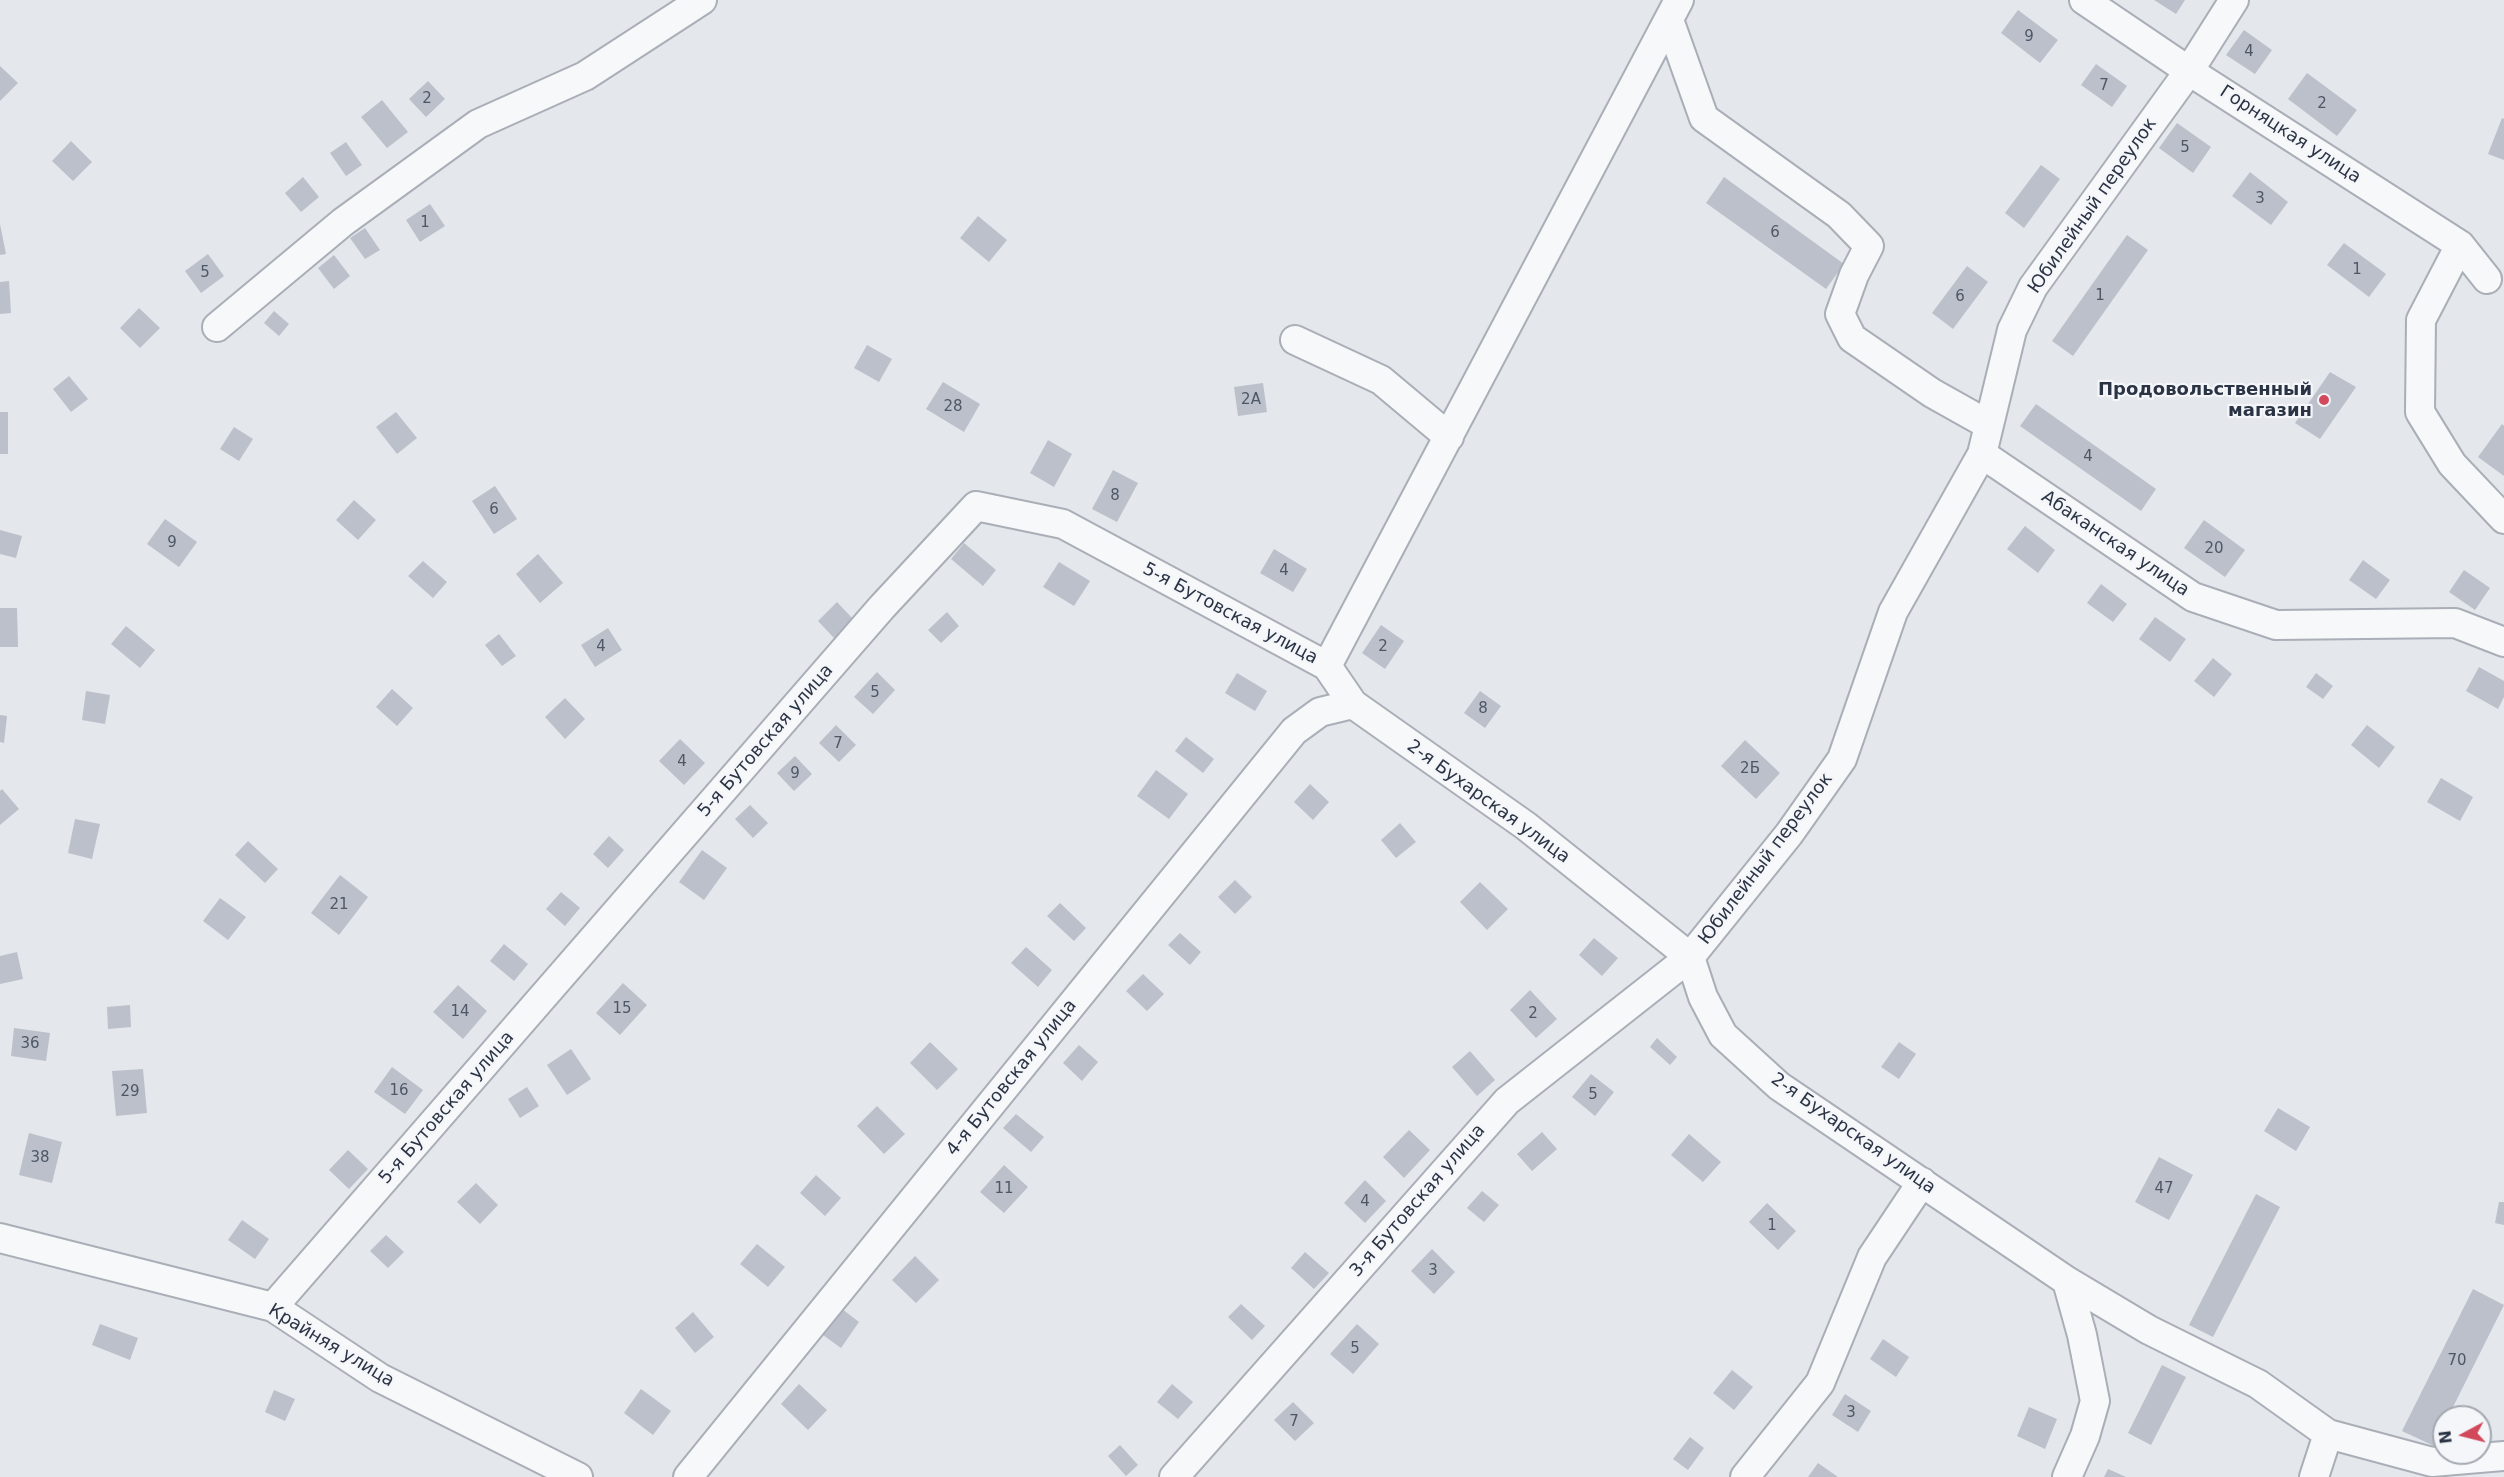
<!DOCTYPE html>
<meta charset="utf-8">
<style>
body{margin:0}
#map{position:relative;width:2504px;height:1477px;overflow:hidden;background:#e4e7ec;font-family:"DejaVu Sans",sans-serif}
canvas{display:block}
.north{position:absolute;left:2432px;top:1405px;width:60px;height:60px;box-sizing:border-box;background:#f4f6f9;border:2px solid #a4a8b1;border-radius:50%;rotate:263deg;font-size:16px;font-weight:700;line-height:24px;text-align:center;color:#2b3445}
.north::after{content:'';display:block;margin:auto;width:21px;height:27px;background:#d1495b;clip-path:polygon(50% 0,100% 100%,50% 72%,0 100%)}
</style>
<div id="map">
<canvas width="2504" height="1477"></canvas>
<div class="north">N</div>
</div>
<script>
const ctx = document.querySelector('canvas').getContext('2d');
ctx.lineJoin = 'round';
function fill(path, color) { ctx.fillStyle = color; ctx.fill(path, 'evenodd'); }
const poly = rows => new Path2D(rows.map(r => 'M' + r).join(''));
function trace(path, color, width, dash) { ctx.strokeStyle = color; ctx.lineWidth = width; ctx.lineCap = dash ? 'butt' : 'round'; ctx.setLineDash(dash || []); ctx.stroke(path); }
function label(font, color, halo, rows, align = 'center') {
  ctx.font = font + ' "DejaVu Sans",sans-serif'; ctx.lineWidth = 4.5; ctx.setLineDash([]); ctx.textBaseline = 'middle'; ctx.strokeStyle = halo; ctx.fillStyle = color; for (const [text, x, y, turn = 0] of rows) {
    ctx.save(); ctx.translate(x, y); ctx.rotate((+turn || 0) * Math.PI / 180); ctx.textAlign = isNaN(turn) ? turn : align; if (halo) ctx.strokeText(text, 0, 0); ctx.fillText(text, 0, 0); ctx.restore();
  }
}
fill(poly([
 [2154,0,2185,0,2176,14],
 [2018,10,2058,40,2040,63,2001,33],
 [2244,30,2272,50,2255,74,2226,55],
 [2096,64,2127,86,2112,107,2081,85],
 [0,66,18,83,0,101],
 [2307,73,2357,110,2337,136,2288,99],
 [428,81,445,99,426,117,409,99],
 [382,100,408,132,387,148,361,117],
 [2502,118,2504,119,2504,160,2488,154],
 [2177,123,2211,147,2193,173,2159,148],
 [71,141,92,162,73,181,52,161],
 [346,142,362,165,346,176,330,153],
 [2041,165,2060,179,2024,228,2005,213],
 [2250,172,2288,202,2271,225,2232,196],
 [303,177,319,197,301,212,285,193],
 [1724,177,1844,264,1826,289,1706,203],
 [430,204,445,226,420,242,406,220],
 [978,216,1007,240,989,262,960,238],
 [0,224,6,254,0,255],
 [365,228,380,250,365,259,350,238],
 [2127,235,2148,250,2073,356,2052,341],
 [2344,243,2386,274,2369,297,2327,265],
 [208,254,224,276,201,293,185,271],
 [334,255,350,276,334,289,318,268],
 [1967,266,1988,282,1953,329,1932,313],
 [9,281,11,313,0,314,0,282],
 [139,308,160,328,140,348,120,328],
 [274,311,289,324,279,336,264,323],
 [867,345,892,359,879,382,854,368],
 [2330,372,2356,387,2320,439,2295,423],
 [69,376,88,399,71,412,53,389],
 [943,382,980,404,964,432,926,409],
 [1263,383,1267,412,1238,416,1234,387],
 [2036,404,2156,489,2141,511,2020,426],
 [0,412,8,412,8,454,0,454],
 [396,412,417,438,397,454,376,427],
 [2502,424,2504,426,2504,476,2478,457],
 [234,427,253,439,239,461,220,449],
 [1048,440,1072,454,1054,487,1030,473],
 [1113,470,1138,483,1117,522,1092,509],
 [495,486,517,519,494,534,472,501],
 [354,500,376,520,358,540,336,520],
 [165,519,197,542,179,567,147,544],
 [2204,520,2245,550,2225,577,2184,548],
 [2025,526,2055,550,2038,573,2007,549],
 [0,530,22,536,16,558,0,554],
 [964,543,996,570,983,586,951,559],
 [1274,549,1307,569,1293,592,1260,573],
 [538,554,563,583,540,603,516,574],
 [2363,560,2390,580,2376,599,2349,580],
 [423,561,447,582,433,598,408,576],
 [1059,562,1090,581,1074,606,1043,587],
 [2464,570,2490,588,2475,610,2449,592],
 [2101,584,2127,604,2113,622,2087,603],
 [837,602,853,619,834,638,818,621],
 [0,608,17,608,18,647,0,647],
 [947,612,959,626,941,643,928,630],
 [2155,617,2186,639,2170,662,2139,639],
 [1381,625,1404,641,1385,669,1362,653],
 [126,626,155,650,140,668,111,644],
 [608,628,622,650,595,667,581,645],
 [499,634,516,656,502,666,485,645],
 [2213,658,2232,674,2214,697,2194,681],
 [2479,667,2504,681,2504,697,2498,709,2466,691],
 [877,672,895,690,873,714,854,697],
 [1237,673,1267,691,1255,711,1225,693],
 [2316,673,2333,686,2323,699,2306,687],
 [392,689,413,708,397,726,376,707],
 [86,691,110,695,105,724,82,720],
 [1480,691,1501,706,1485,728,1464,713],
 [565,698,585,719,565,739,545,717],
 [0,715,7,716,4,743,0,742],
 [836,725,856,745,839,762,819,743],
 [2367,725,2395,747,2379,768,2351,745],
 [1186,737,1214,759,1203,773,1175,751],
 [680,739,705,763,684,785,659,761],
 [1745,740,1780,773,1756,799,1721,766],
 [795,756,812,774,794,791,777,773],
 [1156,770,1188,794,1169,819,1137,796],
 [2441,778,2473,797,2460,821,2427,802],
 [1310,784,1329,802,1313,820,1294,802],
 [2,789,19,809,0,825,0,791],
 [750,805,768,823,753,838,735,819],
 [75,819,100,824,92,859,68,853],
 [1400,823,1416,842,1396,858,1381,840],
 [609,836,624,850,608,868,593,854],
 [248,841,278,869,265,883,235,855],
 [702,850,727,868,704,900,679,882],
 [340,875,368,897,339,935,311,913],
 [1235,880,1252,897,1235,914,1218,897],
 [1480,882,1508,909,1487,930,1460,902],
 [561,892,580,908,565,926,546,909],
 [220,898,246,917,228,940,203,921],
 [1060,903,1086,928,1074,941,1047,916],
 [1180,933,1201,952,1190,965,1168,945],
 [1594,938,1618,958,1602,976,1579,955],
 [504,944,528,964,514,981,490,961],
 [1026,947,1052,970,1038,987,1011,963],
 [17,952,23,979,0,984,0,956],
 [1143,974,1164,994,1147,1011,1126,991],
 [623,983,647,1005,620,1035,596,1013],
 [458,985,487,1011,463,1039,433,1012],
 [1530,990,1557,1019,1536,1038,1510,1010],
 [130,1005,131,1027,108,1029,107,1007],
 [14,1028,50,1033,46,1061,11,1056],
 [1657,1038,1677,1057,1670,1065,1650,1047],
 [930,1042,958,1069,937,1090,910,1063],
 [1899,1042,1916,1054,1899,1079,1881,1067],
 [1079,1045,1098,1062,1082,1081,1063,1063],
 [571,1049,591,1079,567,1095,547,1065],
 [1470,1051,1495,1080,1477,1096,1452,1067],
 [392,1067,423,1090,405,1114,374,1092],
 [143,1069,147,1113,116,1116,112,1071],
 [1591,1074,1614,1092,1595,1116,1572,1097],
 [527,1087,539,1106,520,1118,508,1099],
 [877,1106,905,1134,884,1154,857,1126],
 [2278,1108,2310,1127,2296,1151,2264,1131],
 [1016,1114,1044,1137,1031,1152,1003,1128],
 [1409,1130,1430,1150,1404,1178,1383,1157],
 [1542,1132,1557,1149,1532,1171,1517,1154],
 [29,1133,62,1142,52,1183,19,1175],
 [1689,1134,1721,1162,1703,1182,1671,1155],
 [348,1150,368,1169,349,1189,329,1170],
 [2159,1157,2193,1175,2169,1220,2135,1202],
 [1004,1165,1028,1187,1004,1213,980,1192],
 [816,1175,841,1198,825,1216,800,1193],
 [1365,1180,1386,1201,1365,1223,1344,1203],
 [476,1183,498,1205,480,1224,457,1202],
 [1482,1191,1499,1205,1484,1222,1467,1208],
 [2256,1194,2280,1207,2213,1337,2189,1325],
 [2499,1202,2504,1202,2504,1225,2495,1223],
 [1767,1203,1796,1231,1778,1250,1749,1222],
 [242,1220,269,1239,255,1259,228,1240],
 [386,1235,404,1252,388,1268,370,1251],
 [757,1244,785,1267,768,1287,740,1264],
 [1432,1249,1455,1272,1434,1294,1411,1271],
 [1305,1252,1329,1273,1314,1289,1291,1268],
 [915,1256,939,1280,916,1303,892,1280],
 [2473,1289,2504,1305,2448,1417,2444,1417,2444,1425,2434,1446,2402,1431],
 [1241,1304,1265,1326,1252,1340,1228,1317],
 [842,1309,859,1322,841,1348,823,1335],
 [693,1312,714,1337,695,1353,675,1328],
 [100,1324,138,1338,130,1360,92,1345],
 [1357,1324,1379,1344,1353,1374,1330,1354],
 [1883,1339,1909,1357,1896,1377,1870,1359],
 [2162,1365,2186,1377,2151,1445,2128,1433],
 [1732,1370,1753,1387,1734,1410,1713,1393],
 [799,1384,827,1410,808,1430,781,1404],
 [1172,1384,1193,1402,1178,1419,1157,1402],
 [641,1389,671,1411,653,1435,624,1413],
 [274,1390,295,1399,285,1421,265,1412],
 [1845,1394,1871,1411,1858,1432,1832,1415],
 [1293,1402,1314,1423,1295,1441,1274,1420],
 [2029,1407,2057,1419,2045,1449,2017,1436],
 [1690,1437,1704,1448,1688,1470,1673,1459],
 [1120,1445,1138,1465,1126,1476,1108,1456],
 [1818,1463,1838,1477,1808,1477],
 [2108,1469,2126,1477,2104,1477]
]), '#bbc0ca');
const minor = poly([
 [2084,0,2189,71,2460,245,2487,279],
 [1669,20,1704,118,1839,215,1869,246,1854,275,1840,314,1852,338,1932,393,1989,425],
 [2460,245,2421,320,2420,412,2452,464,2504,519],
 [217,327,343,222,478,124,585,76,702,0],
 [1295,340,1381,380,1449,437],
 [1982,454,2193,597,2276,625,2455,623,2504,642],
 [1327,666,1679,0],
 [0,1238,273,1307,380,1378,578,1477],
 [2067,1281,2082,1335,2095,1401,2085,1436,2067,1477],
 [273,1307,882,607,976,506,1063,524,1327,666,1353,704,1526,826,1690,957,1703,997,1723,1035,1779,1086,2067,1281,2149,1330,2258,1384,2328,1434,2432,1462,2504,1456],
 [688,1477,1294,731,1320,712,1353,704],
 [1174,1477,1507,1101,1690,957,1789,834,1842,759,1893,612,1982,454,2012,330,2033,287,2189,71,2234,0],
 [1745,1477,1820,1383,1872,1257,1922,1182],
 [2314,1477,2328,1434]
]);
trace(minor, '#a9aeb7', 32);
trace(minor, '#f7f8fa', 28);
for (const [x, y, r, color] of [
 [2324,400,6,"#d1495b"]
]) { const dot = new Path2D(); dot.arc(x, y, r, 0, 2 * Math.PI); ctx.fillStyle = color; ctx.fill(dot); trace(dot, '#f4f6f9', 2); }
label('15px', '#4f5766', null, [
 ["9",2029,37],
 ["4",2249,52],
 ["7",2104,86],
 ["2",427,99],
 ["2",2322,104],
 ["5",2185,148],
 ["3",2260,199],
 ["1",425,223],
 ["6",1775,233],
 ["1",2357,270],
 ["5",205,273],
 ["1",2100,296],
 ["6",1960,297],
 ["2А",1251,400],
 ["28",953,407],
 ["4",2088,457],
 ["8",1115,496],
 ["6",494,510],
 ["9",172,543],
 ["20",2214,549],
 ["4",1284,571],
 ["4",601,647],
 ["2",1383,647],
 ["5",875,693],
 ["8",1483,709],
 ["7",838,744],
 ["4",682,762],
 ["2Б",1750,769],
 ["9",795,774],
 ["21",339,905],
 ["15",622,1009],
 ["14",460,1012],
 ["2",1533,1014],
 ["36",30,1044],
 ["16",399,1091],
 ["29",130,1092],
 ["5",1593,1095],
 ["38",40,1158],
 ["11",1004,1189],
 ["47",2164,1189],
 ["4",1365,1202],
 ["1",1772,1226],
 ["3",1433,1271],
 ["5",1355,1349],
 ["70",2457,1361],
 ["3",1851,1413],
 ["7",1294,1422]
]);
label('18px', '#2b3445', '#f4f6f9', [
 ["Горняцкая улица",2290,135,33],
 ["Юбилейный переулок",2093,206,-55],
 ["Абаканская улица",2115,544,34],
 ["5-я Бутовская улица",1230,614,28],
 ["5-я Бутовская улица",766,741,-49],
 ["2-я Бухарская улица",1488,802,36],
 ["Юбилейный переулок",1766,859,-53],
 ["4-я Бутовская улица",1012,1078,-51],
 ["5-я Бутовская улица",447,1108,-49],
 ["2-я Бухарская улица",1853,1134,35],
 ["3-я Бутовская улица",1418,1201,-49],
 ["Крайняя улица",331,1346,31]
]);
label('bold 18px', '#2b3445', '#f4f6f9', [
 ["Продовольственный",2312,390],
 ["магазин",2312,411]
], 'right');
</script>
